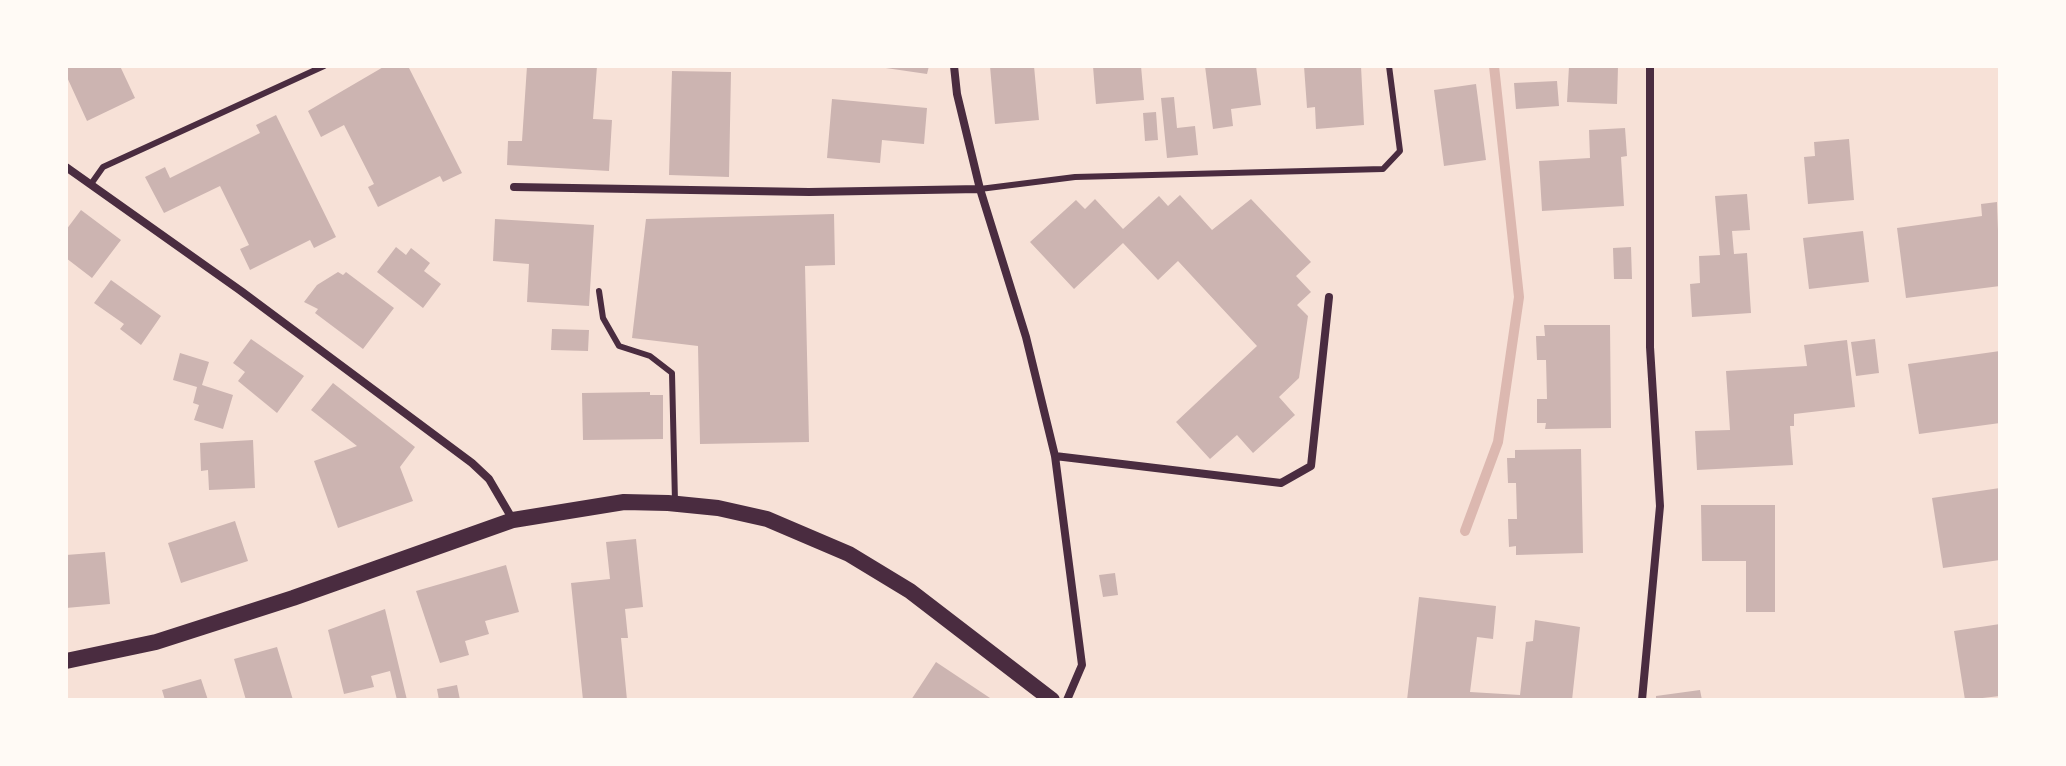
<!DOCTYPE html>
<style>
body{margin:0}
#map{position:relative;width:2066px;height:766px;overflow:hidden;background:#f7e1d7;font-family:Overpass,sans-serif}
canvas{display:block}
.frame{position:absolute;inset:0;border:68px solid #fffaf5;pointer-events:none}
</style>
<div id="map">
<canvas width="2066" height="766"></canvas>
<div class="frame"></div>
</div>
<script>
const ctx = document.querySelector('canvas').getContext('2d');
ctx.lineJoin = 'round';
const poly = rows => new Path2D(rows.map(r => 'M' + r).join(''));
function trace(path, color, width, dash) { ctx.strokeStyle = color; ctx.lineWidth = width; ctx.lineCap = dash ? 'butt' : 'round'; ctx.setLineDash(dash || []); ctx.stroke(path); }
function fill(path, color) { ctx.fillStyle = color; ctx.fill(path, 'evenodd'); }
trace(poly([
 [1465,531,1498,442,1519,297,1494,66]
]), '#dcb8b0', 10);
fill(poly([
 [66,66,120,66,135,98,87,121,66,75],
 [385,66,408,66,462,173,443,182,440,176,378,207,368,187,374,184,344,125,321,137,308,111],
 [527,66,597,66,593,119,612,120,609,171,507,165,508,141,522,141],
 [929,66,927,74,879,67,880,66],
 [990,66,1034,66,1039,120,995,124],
 [1093,66,1141,66,1144,100,1096,104],
 [1205,66,1256,66,1261,105,1231,109,1233,126,1213,129],
 [1304,66,1361,66,1364,125,1316,129,1315,107,1307,108],
 [1569,66,1618,66,1617,104,1567,102],
 [672,71,731,72,729,177,669,175],
 [1557,81,1559,106,1516,109,1514,83],
 [1476,84,1486,160,1444,166,1434,90],
 [1174,97,1177,128,1195,126,1198,155,1167,158,1161,98],
 [832,99,927,108,924,144,882,140,880,163,827,158],
 [1156,112,1158,140,1145,141,1143,113],
 [276,115,336,237,314,248,310,240,250,270,240,249,249,245,220,186,164,213,145,177,165,167,170,178,260,133,256,125],
 [1625,128,1627,156,1621,157,1624,206,1542,211,1539,161,1590,158,1589,130],
 [1849,139,1854,200,1808,204,1804,157,1815,156,1814,142],
 [1747,194,1750,230,1732,231,1734,254,1747,253,1751,313,1692,317,1690,284,1700,283,1699,256,1720,255,1715,196],
 [1180,195,1212,230,1251,199,1311,262,1296,276,1311,292,1297,305,1308,316,1299,378,1279,397,1295,415,1253,453,1237,435,1210,459,1176,422,1257,346,1178,261,1158,280,1123,243,1074,289,1030,242,1076,200,1085,209,1095,199,1123,229,1159,196,1168,206],
 [1997,202,2000,286,1906,298,1897,228,1982,216,1981,204],
 [81,210,121,240,92,278,66,258,66,230],
 [834,214,835,265,805,266,809,442,700,444,698,346,632,338,646,219],
 [495,219,594,225,589,306,527,302,529,264,493,261],
 [1863,231,1869,282,1809,289,1803,238],
 [396,247,406,255,411,248,430,263,424,271,441,284,423,308,377,272],
 [1631,247,1632,279,1614,279,1613,248],
 [338,272,343,275,346,272,394,308,363,349,315,313,318,309,304,302,317,285],
 [111,280,161,316,141,345,120,329,124,324,94,303],
 [1544,325,1610,325,1611,428,1545,429,1546,423,1537,423,1537,399,1547,399,1546,360,1537,360,1536,336,1545,336],
 [552,329,589,330,588,351,551,350],
 [251,339,304,376,277,413,238,381,245,372,233,363],
 [1875,339,1879,373,1856,376,1851,342],
 [1847,340,1855,407,1794,414,1794,426,1790,426,1793,465,1697,470,1695,431,1730,430,1726,371,1807,366,1804,345],
 [2000,351,2000,423,1919,434,1908,364],
 [180,353,209,362,202,385,233,395,223,429,194,420,199,405,193,403,197,387,173,380],
 [333,383,415,447,400,467,413,501,338,528,314,461,357,446,311,410],
 [650,392,650,395,663,395,663,439,583,440,582,393],
 [253,440,255,488,209,490,208,470,201,471,200,443],
 [1581,449,1583,553,1516,555,1516,546,1509,547,1508,519,1517,519,1516,483,1508,483,1507,458,1515,458,1515,450],
 [2000,488,2000,560,1943,568,1932,498],
 [1701,505,1775,505,1775,612,1746,612,1746,561,1702,561],
 [235,521,248,561,181,583,168,543],
 [636,539,643,607,625,609,628,638,621,638,627,700,583,700,571,583,610,579,606,542],
 [105,552,110,604,66,608,66,555],
 [506,565,519,612,485,621,489,634,465,641,469,655,440,663,416,591],
 [1115,573,1118,595,1103,597,1099,575],
 [1419,597,1496,606,1493,639,1477,637,1470,692,1520,695,1526,642,1533,641,1535,620,1580,627,1572,700,1407,700],
 [385,609,407,700,397,700,390,671,371,676,374,687,344,694,328,630],
 [2000,624,2000,696,1965,700,1954,631],
 [277,647,293,700,246,700,234,659],
 [936,662,993,700,911,700],
 [201,679,208,700,165,700,162,690],
 [457,685,460,700,439,700,437,689],
 [1700,690,1702,700,1656,700,1656,696]
]), '#ccb4b1');
trace(poly([
 [91,184,103,167,324,66],
 [980,189,1075,177,1383,169,1400,151,1389,66],
 [599,291,603,318,619,346,650,356,672,373,675,502]
]), '#4a2c40', 6);
trace(poly([
 [954,66,957,94,980,189,1026,337,1055,456,1082,665,1067,700],
 [66,167,241,291,472,463,489,479,513,520],
 [514,187,809,192,980,189],
 [1055,456,1281,483,1311,466,1329,297],
 [1642,700,1660,506,1650,347,1650,66]
]), '#4a2c40', 8);
trace(poly([
 [66,661,156,642,293,598,513,520,624,502,668,503,718,508,767,519,849,554,910,591,1052,700]
]), '#4a2c40', 16);
</script>
